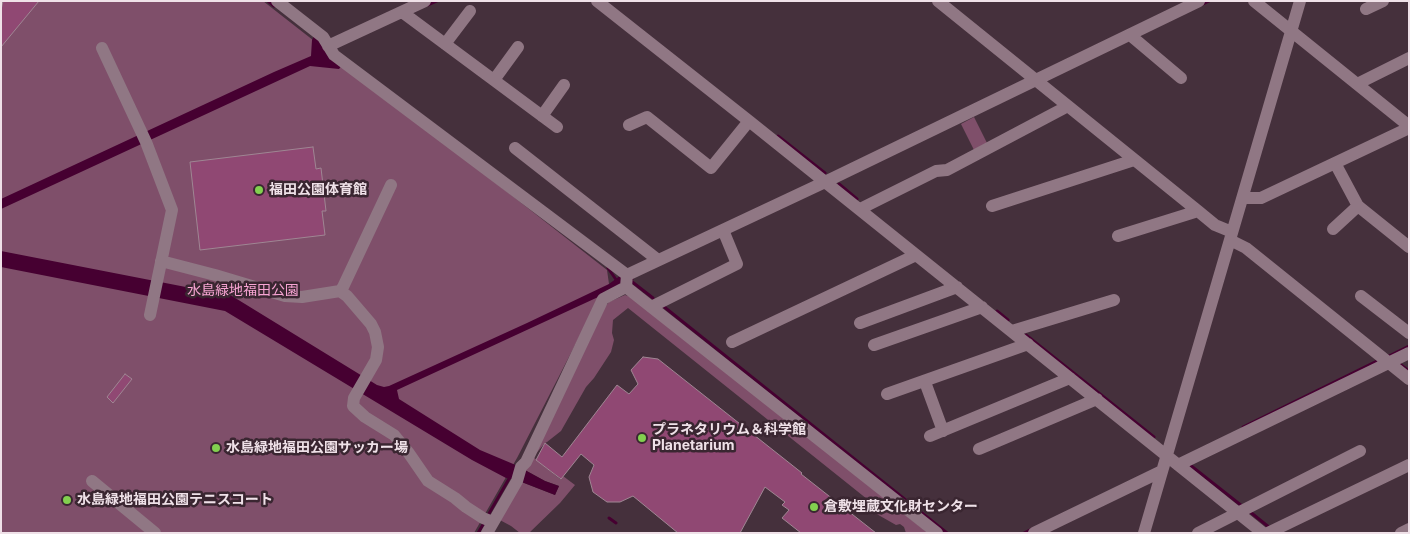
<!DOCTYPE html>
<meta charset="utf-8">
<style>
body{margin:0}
#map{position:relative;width:1410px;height:534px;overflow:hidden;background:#45303c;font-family:Inter,sans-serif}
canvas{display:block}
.frame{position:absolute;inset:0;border:2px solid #efe1e8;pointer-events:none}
</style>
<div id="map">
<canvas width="1410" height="534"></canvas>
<div class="frame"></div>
</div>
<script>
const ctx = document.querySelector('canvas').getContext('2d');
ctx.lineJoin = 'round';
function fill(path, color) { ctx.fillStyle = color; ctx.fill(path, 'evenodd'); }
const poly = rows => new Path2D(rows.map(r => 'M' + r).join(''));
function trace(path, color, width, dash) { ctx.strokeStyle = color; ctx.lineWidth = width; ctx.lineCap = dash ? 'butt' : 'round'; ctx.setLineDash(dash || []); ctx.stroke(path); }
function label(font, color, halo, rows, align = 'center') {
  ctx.font = font + ' Inter,"Noto Sans JP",sans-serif'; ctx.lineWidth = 5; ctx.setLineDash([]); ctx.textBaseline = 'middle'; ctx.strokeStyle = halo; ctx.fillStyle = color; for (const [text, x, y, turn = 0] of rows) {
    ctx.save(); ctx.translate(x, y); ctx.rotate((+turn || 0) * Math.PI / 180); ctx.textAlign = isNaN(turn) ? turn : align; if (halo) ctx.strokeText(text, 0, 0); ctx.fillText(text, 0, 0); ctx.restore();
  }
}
fill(poly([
 [1,1,263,1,607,270,609,284,591,314,517,458,474,533,1,533],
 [974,117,987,143,974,150,961,124],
 [625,295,634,298,928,533,906,533,904,527,900,524,896,525,866,508,865,505,867,499,628,308,613,320,612,333,614,340,611,352,594,378,586,387,561,431,547,442,545,443,533,457,560,479,563,476,575,485,560,503,529,533,520,533,511,526,498,519,519,481,555,495,559,486,545,481,523,469,603,309,609,302]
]), '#7f4f6a');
fill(poly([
 [314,36,343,64,339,69,310,66,1,209,1,199,274,72,311,56,312,40],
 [1,251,232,296,377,385,384,387,389,386,527,323,609,284,621,275,622,286,397,390,399,399,480,450,518,466,514,480,506,478,472,460,225,311,1,267],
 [523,469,545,481,559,486,555,495,519,481]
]), '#460031');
trace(poly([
 [268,1,274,6],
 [428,5,437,1],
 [1201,5,1209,1],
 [778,136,825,173],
 [839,184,857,199],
 [608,268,617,281],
 [632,279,631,281,653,298],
 [663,306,947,533],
 [997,311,1008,320],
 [1026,335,1154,437],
 [1387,357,1409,346],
 [1397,362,1409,371],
 [1243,427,1379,360],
 [1190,465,1242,506],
 [1249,511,1270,528],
 [487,517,510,477],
 [609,518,616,523],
 [478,533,484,523],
 [1024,533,1032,529]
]), '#460031', 3);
const building = poly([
 [3,1,39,1,1,47,1,10,3,1],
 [313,147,316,169,321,168,326,211,322,211,325,235,200,250,190,162,313,147],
 [643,357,658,359,802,473,801,474,876,533,801,533,782,518,789,510,782,505,785,502,765,487,740,533,678,533,633,496,620,502,607,502,593,492,589,477,594,465,581,454,561,479,536,460,545,443,562,457,617,385,629,394,638,384,631,370,643,357],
 [125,374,132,379,113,403,107,397,125,374]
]);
fill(building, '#904873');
trace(building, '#9f8693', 1);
trace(poly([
 [277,1,323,37,334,55,627,275,626,287,937,533],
 [597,1,749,121,1263,533],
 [938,1,1198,211,1215,225,1232,232],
 [1254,1,1409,126],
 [1366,9,1383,1],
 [402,12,557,127],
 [1130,35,1181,78],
 [445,44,470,11],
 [328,46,425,1],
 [102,48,146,142,172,210,150,315],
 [494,80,518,47],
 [1357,84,1409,58],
 [542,116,564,85],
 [629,125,647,117,711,168,749,121],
 [515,148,658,260],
 [1335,163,1358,206,1409,247],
 [1243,198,1261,198,1409,128],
 [992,206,1134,160],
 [860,209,936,171,947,170,1068,106],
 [1333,229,1358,206],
 [1118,236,1198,211],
 [1230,240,1246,248,1409,379],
 [161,261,215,275,285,296,302,297,340,291,343,287,391,185],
 [627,275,825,182,1199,1],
 [340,291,347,296,371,324,375,332,378,347,376,360,354,398,353,406,365,417,394,435,408,452,428,481,455,498,466,507,483,518,493,522],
 [1361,296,1409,333],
 [651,307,737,264,723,230],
 [860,323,957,287],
 [1012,331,1114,300],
 [732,342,916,255],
 [874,345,982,307],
 [925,382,943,431],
 [887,394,1028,344],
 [930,436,1070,378],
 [979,449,1097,399],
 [1178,465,1409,353],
 [92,481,155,533],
 [487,533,517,481,521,467,526,462,603,299,626,287],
 [1034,533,1162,471],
 [1144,533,1300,1],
 [1198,533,1360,451],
 [1268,533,1409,465],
 [1401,533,1409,529]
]), '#907784', 12);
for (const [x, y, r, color] of [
 [259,190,5,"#82d04f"],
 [642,438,5,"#82d04f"],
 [216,448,5,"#82d04f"],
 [67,500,5,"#82d04f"],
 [814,507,5,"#82d04f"]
]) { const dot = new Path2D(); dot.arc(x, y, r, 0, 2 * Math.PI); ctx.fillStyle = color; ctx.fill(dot); trace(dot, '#3a2631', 2); }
label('bold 14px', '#efe1e8', '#3a2631', [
 ["福田公園体育館",269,190],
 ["プラネタリウム＆科学館",652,430],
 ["Planetarium",652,446],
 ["水島緑地福田公園サッカー場",226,448],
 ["水島緑地福田公園テニスコート",77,500],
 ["倉敷埋蔵文化財センター",824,507]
], 'left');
label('14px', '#f7a4d3', '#3a2631', [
 ["水島緑地福田公園",243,291]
]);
</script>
